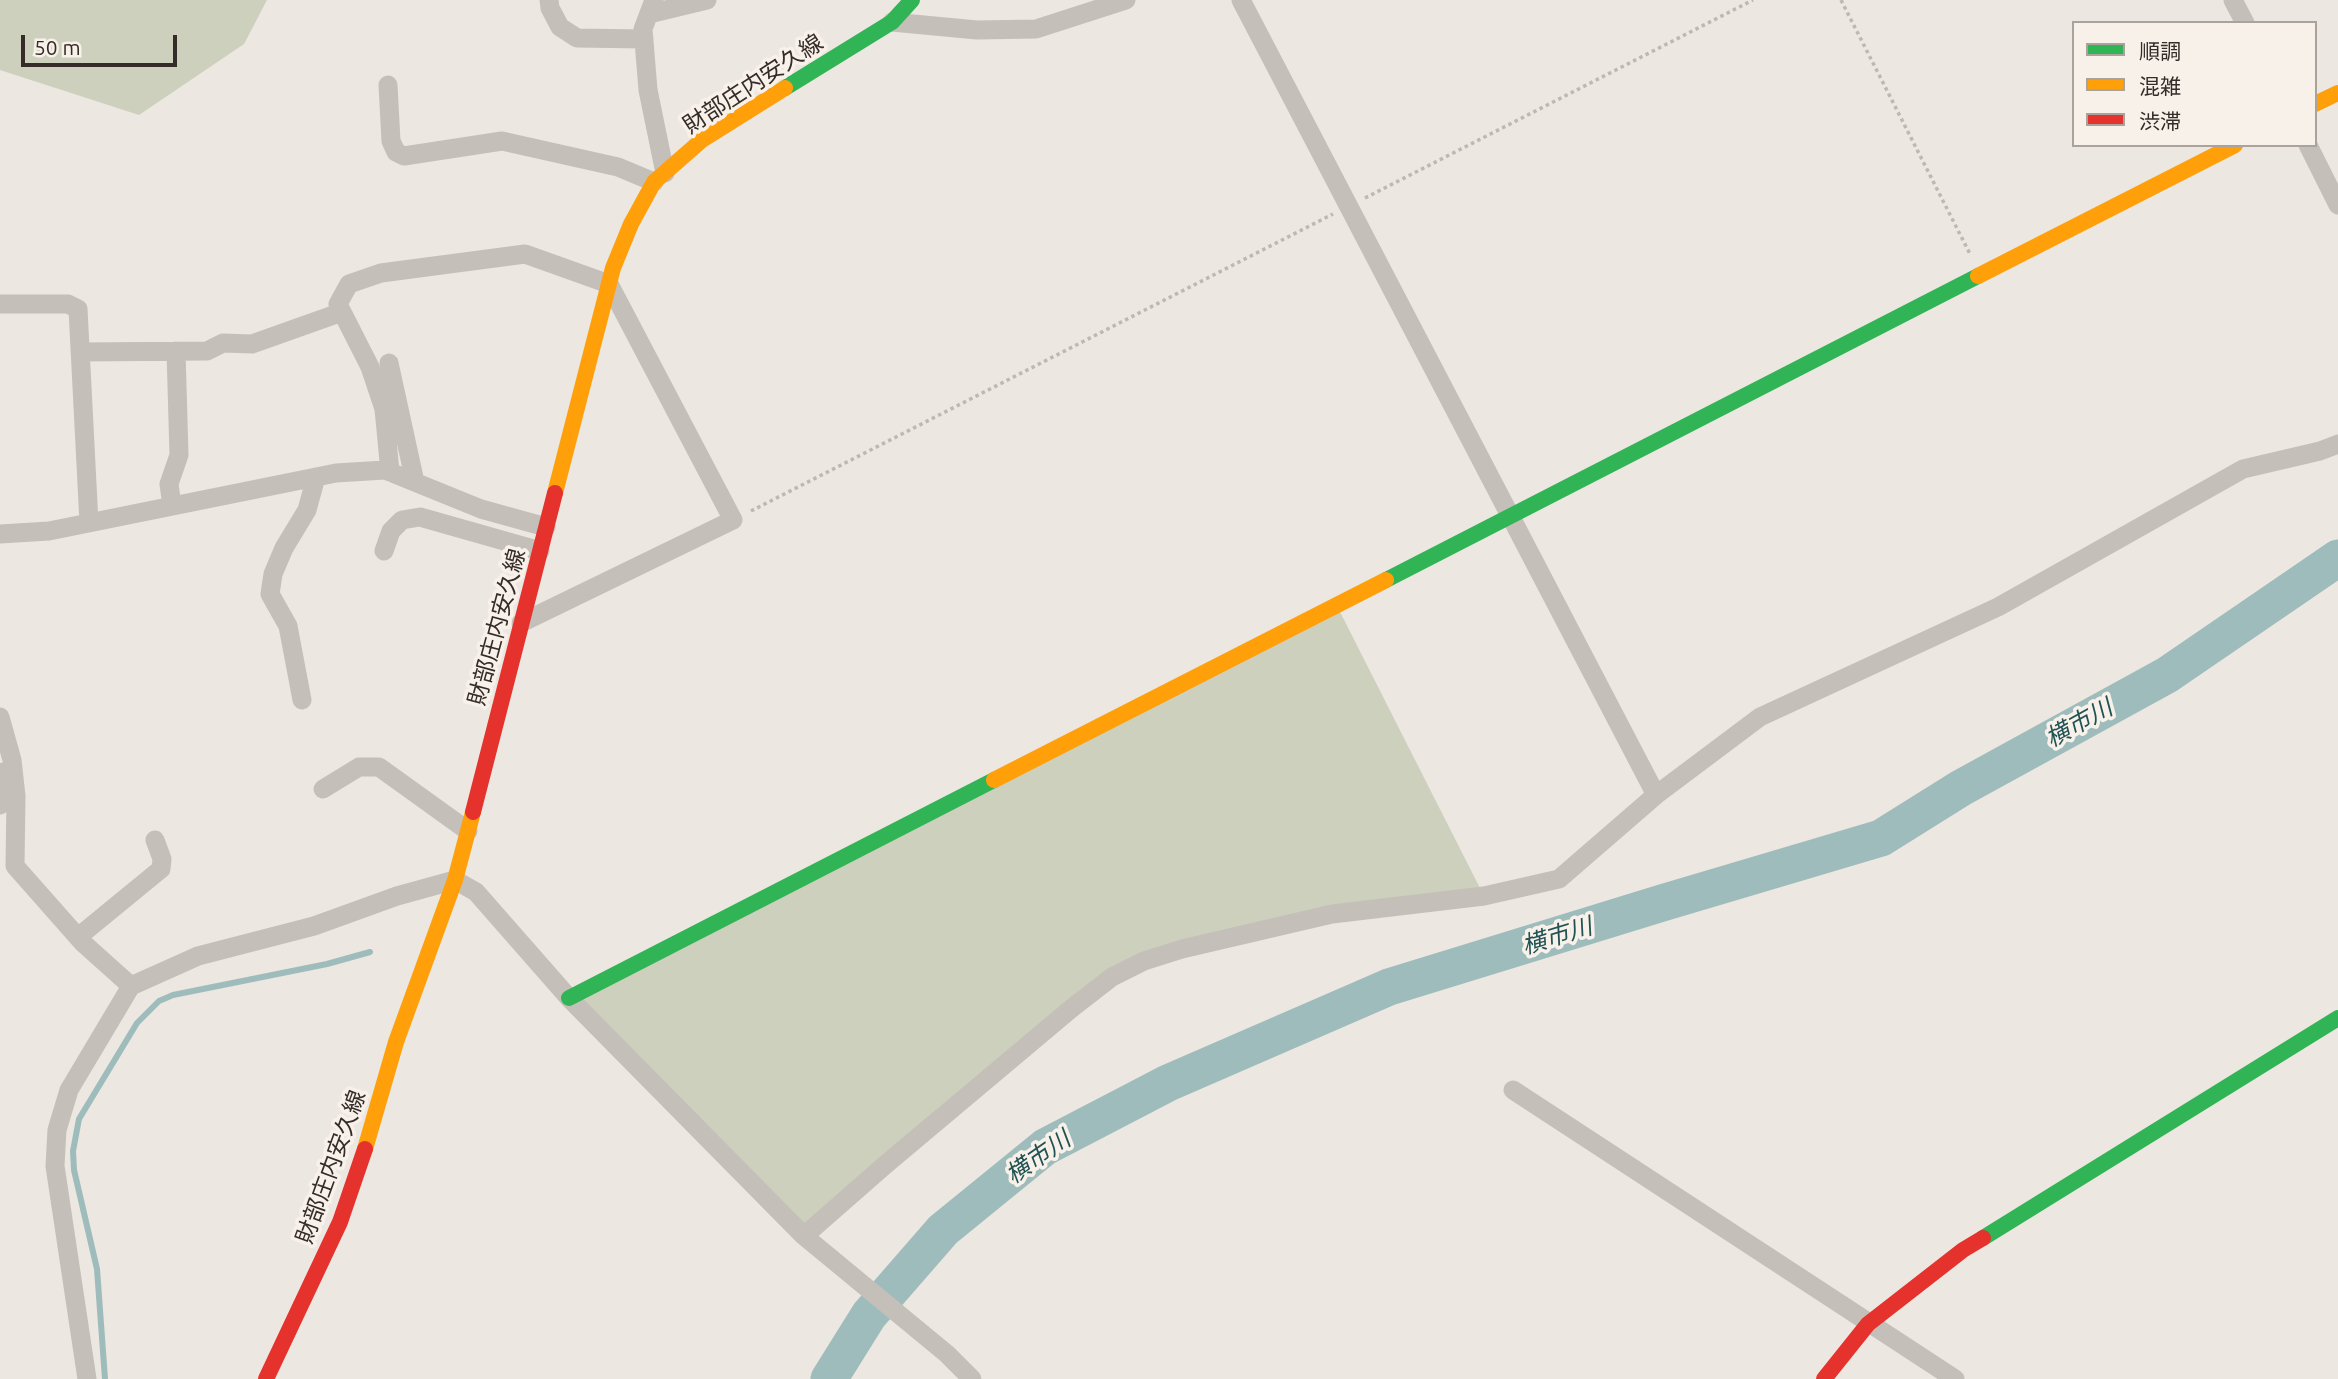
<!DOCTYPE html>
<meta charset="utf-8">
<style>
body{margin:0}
#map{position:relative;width:2338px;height:1379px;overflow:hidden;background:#ece7e1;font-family:Ubuntu,"Noto Sans JP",sans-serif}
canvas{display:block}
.legend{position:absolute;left:2072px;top:21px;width:245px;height:126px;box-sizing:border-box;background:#f8f1e9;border:2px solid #aaa29c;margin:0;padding:9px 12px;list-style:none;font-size:21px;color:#352c29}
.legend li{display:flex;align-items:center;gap:14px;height:35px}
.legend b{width:35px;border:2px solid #aaa29c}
.scale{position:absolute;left:21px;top:35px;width:156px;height:32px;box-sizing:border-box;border:4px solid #352c29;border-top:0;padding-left:9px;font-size:21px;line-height:24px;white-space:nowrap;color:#352c29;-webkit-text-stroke:5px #f8f1e9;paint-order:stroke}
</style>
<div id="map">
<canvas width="2338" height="1379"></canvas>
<ul class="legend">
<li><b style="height:9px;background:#30b455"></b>順調</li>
<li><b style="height:9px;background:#ff9f0a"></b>混雑</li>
<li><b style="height:9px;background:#e5322d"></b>渋滞</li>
</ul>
<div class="scale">50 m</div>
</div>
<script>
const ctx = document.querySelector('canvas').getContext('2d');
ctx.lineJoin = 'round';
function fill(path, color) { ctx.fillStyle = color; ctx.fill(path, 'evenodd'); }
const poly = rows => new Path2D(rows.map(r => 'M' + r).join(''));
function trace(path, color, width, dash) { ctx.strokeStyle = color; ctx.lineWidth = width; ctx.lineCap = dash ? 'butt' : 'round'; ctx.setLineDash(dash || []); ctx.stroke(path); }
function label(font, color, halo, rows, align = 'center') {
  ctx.font = font + ' Ubuntu,"Noto Sans JP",sans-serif'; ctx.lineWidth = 7; ctx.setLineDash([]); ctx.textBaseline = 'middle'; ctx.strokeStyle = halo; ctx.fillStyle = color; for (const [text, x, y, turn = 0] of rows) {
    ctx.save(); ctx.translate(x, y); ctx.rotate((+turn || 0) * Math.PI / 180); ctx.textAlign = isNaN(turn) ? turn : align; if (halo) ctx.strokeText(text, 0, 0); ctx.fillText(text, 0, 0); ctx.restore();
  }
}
fill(poly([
 [0,0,267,0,244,44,139,115,0,70],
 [1336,604,1484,896,1332,914,1144,961,804,1236,569,998]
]), '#cdd0bc');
trace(poly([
 [105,1379,97,1269,74,1170,73,1151,79,1119,137,1023,159,1001,173,995,327,964,370,952]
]), '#9ebcbb', 6);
trace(poly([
 [829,1379,869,1315,943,1230,1045,1147,1168,1083,1389,987,1662,903,1881,838,1961,788,2167,675,2338,558]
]), '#9ebcbb', 37);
trace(poly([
 [1841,0,1970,254],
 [1365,198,1753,0],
 [751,511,1333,214]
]), '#beb8b3', 3.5, [3.5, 3.5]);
trace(poly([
 [549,0,550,8,560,27,577,38,644,39],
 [654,0,643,29,648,90,665,173],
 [1241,0,1656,795],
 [2233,0,2245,23],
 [649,14,707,0],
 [892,22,977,30,1036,29,1126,0],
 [388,85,391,141,396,152,404,156,502,141,618,167,654,182],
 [2308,145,2338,205],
 [0,304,68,304,78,309,89,523],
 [80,352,207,351,223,343,252,344,342,312],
 [389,363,415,482],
 [390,472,384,409,370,367,338,304,349,284,381,273,525,254,609,284,733,520,521,623],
 [172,506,169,484,179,455,176,351],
 [0,534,49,531,336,473,385,470,481,509,546,527],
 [384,551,391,531,402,520,420,517,540,551],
 [302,700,288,626,270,594,273,574,284,548,307,510,316,477],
 [0,717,12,760,16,796,15,866,83,943,131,986],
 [323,789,359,767,379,767,468,831],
 [0,805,3,772],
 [78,937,161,869,162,859,155,840],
 [1513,1090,1955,1379],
 [804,1236,885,1165,1072,1008,1112,977,1144,961,1182,949,1332,914,1484,896,1559,879,1656,795,1760,717,1998,607,2243,469,2320,451,2338,444],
 [87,1379,55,1166,57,1130,69,1090,131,986,198,956,314,926,397,896,455,880,476,892,569,998,804,1236,947,1354,972,1379]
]), '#c5bfba', 19);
trace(poly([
 [785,88,892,22,912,0],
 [1386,580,1978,276],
 [569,998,994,780],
 [1983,1238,2338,1018]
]), '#30b455', 16);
trace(poly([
 [2315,104,2338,93],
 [1978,276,2235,145],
 [555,493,613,268,631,224,654,182,702,140,785,88],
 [994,780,1386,580],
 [365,1149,396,1042,455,880,473,812]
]), '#ff9f0a', 16);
trace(poly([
 [473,812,555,493],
 [266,1379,340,1222,365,1149],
 [1824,1379,1868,1324,1963,1250,1983,1238]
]), '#e5322d', 16);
label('23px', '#352c29', '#f8f1e9', [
 ["財部庄内安久線",753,84,-33],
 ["財部庄内安久線",497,627,-75],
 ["財部庄内安久線",331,1167,-70]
]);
label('italic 24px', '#215254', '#f8f1e9', [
 ["横市川",2079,723,-29],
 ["横市川",1557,936,-17],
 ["横市川",1038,1157,-35]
]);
</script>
